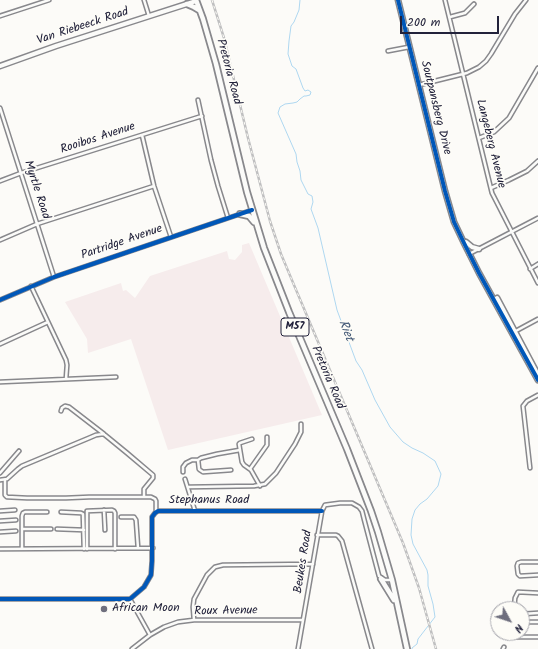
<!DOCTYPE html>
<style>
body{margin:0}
#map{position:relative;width:538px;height:649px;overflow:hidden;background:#fcfbf8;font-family:Kalam,sans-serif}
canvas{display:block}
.north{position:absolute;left:490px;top:601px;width:40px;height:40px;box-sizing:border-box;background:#fdfcf7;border:1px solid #a5a5ac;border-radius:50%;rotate:130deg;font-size:11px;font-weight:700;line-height:16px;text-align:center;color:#22223b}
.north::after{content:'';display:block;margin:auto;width:14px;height:18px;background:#6e6e7d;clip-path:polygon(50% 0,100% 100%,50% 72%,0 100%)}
.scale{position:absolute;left:400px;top:16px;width:99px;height:18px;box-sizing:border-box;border:2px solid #22223b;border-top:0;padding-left:5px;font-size:12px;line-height:14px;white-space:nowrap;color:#22223b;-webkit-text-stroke:3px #fdfcf7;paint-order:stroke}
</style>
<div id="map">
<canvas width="538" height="649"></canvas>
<div class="north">N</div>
<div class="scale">200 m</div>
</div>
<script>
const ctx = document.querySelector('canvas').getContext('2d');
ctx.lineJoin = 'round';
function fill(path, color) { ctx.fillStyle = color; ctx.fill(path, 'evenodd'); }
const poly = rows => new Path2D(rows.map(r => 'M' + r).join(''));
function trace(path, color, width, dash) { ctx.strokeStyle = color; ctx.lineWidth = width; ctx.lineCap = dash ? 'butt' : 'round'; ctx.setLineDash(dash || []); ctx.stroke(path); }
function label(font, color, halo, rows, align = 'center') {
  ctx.font = font + ' Kalam,sans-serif'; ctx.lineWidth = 3.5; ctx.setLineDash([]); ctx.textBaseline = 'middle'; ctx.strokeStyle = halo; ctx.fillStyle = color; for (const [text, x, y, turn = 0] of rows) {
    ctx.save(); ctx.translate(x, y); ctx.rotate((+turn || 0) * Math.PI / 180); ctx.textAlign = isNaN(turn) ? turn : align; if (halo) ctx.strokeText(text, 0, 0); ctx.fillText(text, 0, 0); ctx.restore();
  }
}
fill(poly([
 [249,243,322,415,168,450,131,339,88,353,87,339,65,302,121,283,123,291,126,290,135,298,150,276,227,251,229,259,235,260,242,252,242,245]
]), '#f6ecec');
trace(poly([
 [300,0,299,10,294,22,291,26,289,41,288,54,292,66,296,69,303,88,305,91,308,90,311,92,310,95,306,96,304,96,300,99,297,102,293,103,285,104,280,107,278,113,296,154,297,162,300,171,301,180,308,194,312,196,313,202,311,209,318,228,337,310,356,361,362,370,375,400,390,427,403,442,412,448,423,453,435,461,441,474,438,486,427,499,420,504,415,510,412,519,411,535,413,544,427,570,428,575,428,586,433,604,435,617,418,639,417,644,412,648,412,649]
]), '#aed7f0', 1);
const street = poly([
 [144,0,149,16],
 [445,0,492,193,538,283],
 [0,16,49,0],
 [450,17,465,13,474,4],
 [388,51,409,47],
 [419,85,467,73,479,67,486,61,491,54,515,14,526,0],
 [198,100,211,160,218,186,228,218],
 [0,108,54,277],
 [142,135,154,186,171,237],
 [479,138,494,132,509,118,538,68],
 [0,181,21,173,202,116],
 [491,188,509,180,527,171,538,161],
 [0,240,37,224,154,186],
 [469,254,538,218],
 [530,269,538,264],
 [31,286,66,360,67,365,66,379],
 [0,300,54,277,252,210],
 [514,332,538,319],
 [0,344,48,322],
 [0,382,116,377],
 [61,411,62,408,65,406,69,407,104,434],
 [252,439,240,443,239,444,242,462,244,465,251,470,260,486],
 [530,468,523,406,527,401,538,395],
 [250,469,267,445,267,437],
 [231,470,203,472,200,470,199,469,198,460,201,458,217,454,240,450],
 [183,472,183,467,186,463,192,460,198,460],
 [0,473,19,451],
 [185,479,195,511],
 [0,480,7,479,18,469,22,466,89,438,96,435,103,434,105,435,127,453,153,475,153,478,144,489,144,497],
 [5,480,5,495,7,497,27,498,66,498,89,497,151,497,155,499,156,501,156,512],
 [188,487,254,486,265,484,276,473,295,444,301,432,301,424],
 [104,510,105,530],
 [0,511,15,510],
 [61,512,81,513,83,514,84,549],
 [121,517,134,517,136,520,138,548],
 [0,521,16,520],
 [22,529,51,529],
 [57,529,84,530],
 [0,532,16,531],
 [317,535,336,535,338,536,342,541,372,649],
 [0,549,153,548],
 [22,549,22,516,23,513,25,512,47,512],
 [87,549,87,511,112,510,114,511,115,513,115,549],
 [538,562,521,562,518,563,517,566,518,574,520,576,538,575],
 [0,599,130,599,144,587,151,575,152,561,152,517,155,513,158,511,322,511],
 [130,599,150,635],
 [514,609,515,598,518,592,538,593],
 [522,614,538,613],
 [194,620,193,607,194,599,207,575,215,567,223,565,313,564],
 [522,622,538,622],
 [510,633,512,637,538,637],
 [132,649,150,635,164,627,178,622,194,620,303,620],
 [298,649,322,511,325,505,340,503,352,503,359,507,362,511,364,519,379,576,385,580,391,580],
 [503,649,504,647]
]);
const secondary = poly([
 [398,0,445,191,454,222,464,243,479,273,538,380],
 [0,66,56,46,196,1],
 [466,242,472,247,479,249],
 [497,298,538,375]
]);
const primary = poly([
 [196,0,203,19,216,64,247,192,264,248,289,312,347,449,371,511,378,532,392,580,407,649],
 [187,4,194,7,199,10],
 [240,214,249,216,254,222],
 [381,579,394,600]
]);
trace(street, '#88888c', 5.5);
trace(secondary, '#88888c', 7);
trace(primary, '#88888c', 8);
trace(street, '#fbfbf9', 2.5);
trace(secondary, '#fbfbf9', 4);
trace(primary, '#fbfbf9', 4.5);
const rail = poly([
 [212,0,224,38,248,138,270,221,281,254,294,285,403,543,419,588,436,649]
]);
trace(rail, '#bfbfc0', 2.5);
trace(rail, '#fdfcf7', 1, [3]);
trace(poly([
 [398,0,445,191,454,222,464,243,479,273,538,380],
 [0,300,54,277,252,210],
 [0,599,130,599,144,587,151,575,152,561,152,517,155,513,158,511,322,511]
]), '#0057b8', 4);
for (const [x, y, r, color] of [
 [104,609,4,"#6e6e7d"]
]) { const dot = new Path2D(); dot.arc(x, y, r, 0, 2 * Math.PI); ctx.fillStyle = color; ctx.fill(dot); trace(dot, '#fdfcf7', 1.5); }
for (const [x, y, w] of [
 [295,327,28]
]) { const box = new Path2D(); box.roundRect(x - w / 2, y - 9, w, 18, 3); ctx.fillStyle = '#fdfcf7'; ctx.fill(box); trace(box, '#22223b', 1); }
label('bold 11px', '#22223b', null, [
 ["M57",295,327]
]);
label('12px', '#22223b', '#fdfcf7', [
 ["Van Riebeeck Road",83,27,-18],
 ["Pretoria Road",228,72,75],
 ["Soutpansberg Drive",435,108,76],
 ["Rooibos Avenue",98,139,-18],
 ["Langeberg Avenue",490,144,76],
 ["Myrtle Road",36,190,72],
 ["Partridge Avenue",122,243,-19],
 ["Pretoria Road",327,378,67],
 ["Stephanus Road",209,501],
 ["Beukes Road",304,562,-81],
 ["Roux Avenue",226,612,-1]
]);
label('12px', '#22223b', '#fdfcf7', [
 ["African Moon",112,609]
], 'left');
label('italic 13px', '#475c79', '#fdfcf7', [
 ["Riet",345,331,69]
]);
</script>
